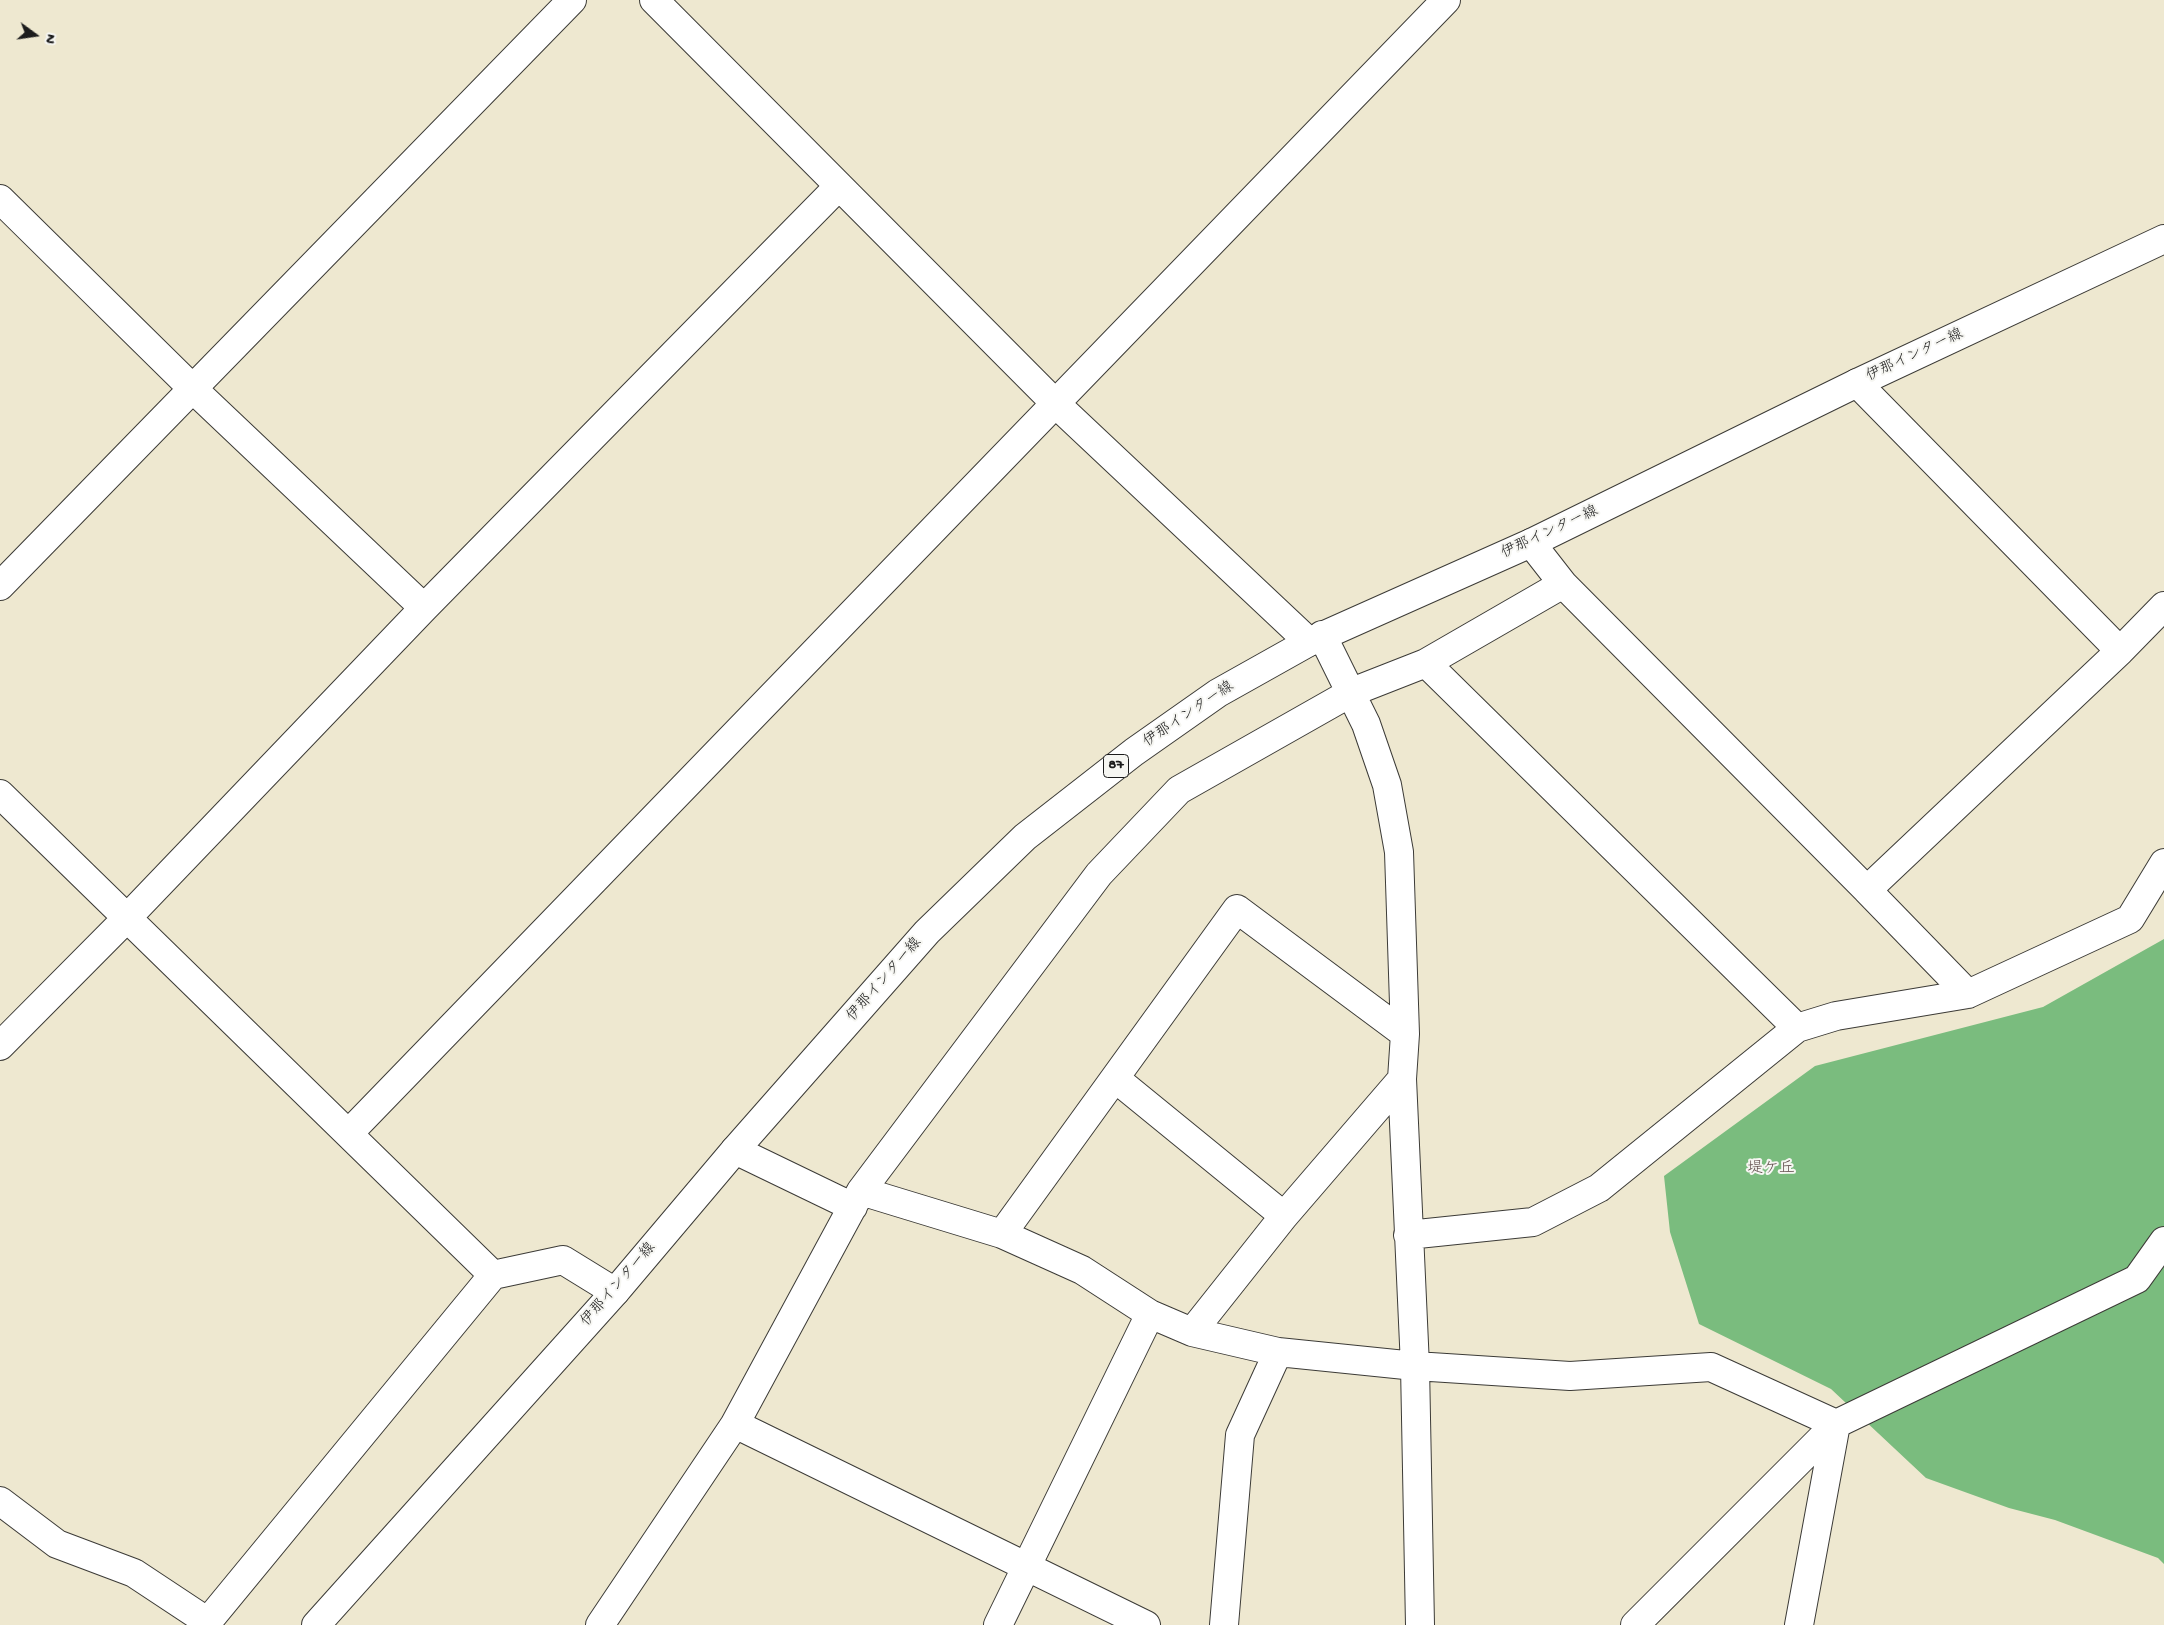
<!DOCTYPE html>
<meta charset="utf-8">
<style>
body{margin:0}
#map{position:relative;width:2164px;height:1625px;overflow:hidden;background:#eee8d0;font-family:"Gochi Hand",sans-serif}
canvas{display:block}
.north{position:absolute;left:10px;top:10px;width:50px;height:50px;-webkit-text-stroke:4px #f6f6f2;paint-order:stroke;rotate:104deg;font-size:14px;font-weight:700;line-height:20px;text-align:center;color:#1c1c1c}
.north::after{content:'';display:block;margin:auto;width:18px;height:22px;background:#1c1c1c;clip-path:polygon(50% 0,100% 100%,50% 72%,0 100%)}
</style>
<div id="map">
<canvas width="2164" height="1625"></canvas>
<div class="north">N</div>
</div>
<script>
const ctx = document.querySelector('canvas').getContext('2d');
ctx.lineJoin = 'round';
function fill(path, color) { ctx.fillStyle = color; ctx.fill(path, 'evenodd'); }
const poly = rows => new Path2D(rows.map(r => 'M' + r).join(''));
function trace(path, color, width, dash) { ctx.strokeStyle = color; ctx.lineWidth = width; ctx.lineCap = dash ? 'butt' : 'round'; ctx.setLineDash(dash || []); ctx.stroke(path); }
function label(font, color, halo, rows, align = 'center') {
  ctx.font = font + ' "Gochi Hand","Klee One",sans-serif'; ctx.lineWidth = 4; ctx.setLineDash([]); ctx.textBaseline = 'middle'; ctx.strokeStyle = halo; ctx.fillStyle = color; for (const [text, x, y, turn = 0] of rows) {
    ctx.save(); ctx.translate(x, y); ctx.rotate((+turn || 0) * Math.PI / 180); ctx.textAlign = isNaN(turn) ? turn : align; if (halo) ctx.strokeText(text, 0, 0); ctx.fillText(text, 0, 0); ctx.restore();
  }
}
fill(poly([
 [2164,939,2164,1564,2158,1558,2055,1520,2009,1508,1926,1478,1831,1389,1699,1324,1670,1232,1664,1176,1815,1066,2043,1007]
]), '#7abc7e');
const minor = poly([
 [654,0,1056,404,1309,642],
 [0,199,193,389,424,608],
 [1857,383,2120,651,2164,606],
 [1531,543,1563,584,1867,890],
 [0,586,572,0],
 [1322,635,1366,724,1387,785,1399,852,1405,1034,1402,1079,1415,1366,1420,1625],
 [1426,663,1563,584],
 [0,794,493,1275,563,1260,615,1292],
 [1968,994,1867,890,2120,651],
 [0,1046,126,919,424,608,839,186],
 [1116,1079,1284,1216],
 [349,1133,1446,0],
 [735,1150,853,1207],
 [861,1191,1002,1234,1082,1270,1150,1314,1192,1332,1278,1352,1415,1366,1570,1376,1711,1367,1836,1424],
 [1002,1234,1237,909,1405,1034],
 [1408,1235,1533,1222,1599,1188,1797,1028,1836,1016,1968,994,2130,919,2164,863],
 [1192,1332,1284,1216,1402,1079],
 [0,1501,57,1544,134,1573,208,1622],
 [205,1625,493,1275],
 [600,1625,735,1424],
 [998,1625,1150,1314],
 [1146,1625,735,1424,861,1191,1099,874,1179,790,1352,692,1426,663,1797,1028],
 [1224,1625,1240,1435,1278,1352],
 [1635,1625,1836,1424,2137,1279,2164,1241],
 [1799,1625,1836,1424]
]);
const primary = poly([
 [316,1625,615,1292,735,1150,927,932,1025,837,1134,752,1218,693,1309,642,1531,543,1857,383,2164,239]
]);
trace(minor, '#3c3b37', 30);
trace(primary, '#3c3b37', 30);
trace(minor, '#fff', 28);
trace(primary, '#fff', 28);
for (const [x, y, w] of [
 [1116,766,25]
]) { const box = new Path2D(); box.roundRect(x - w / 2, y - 11.5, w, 23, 4); ctx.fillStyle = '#f6f6f2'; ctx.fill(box); trace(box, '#1c1c1c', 1); }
label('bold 14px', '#1c1c1c', null, [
 ["87",1116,766]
]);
label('15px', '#1c1c1c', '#f6f6f2', [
 ["伊那インター線",1915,356,-25],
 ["伊那インター線",1550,533,-25],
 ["伊那インター線",1189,715,-34],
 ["伊那インター線",885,980,-49],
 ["伊那インター線",619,1285,-49]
]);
label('16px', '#63504f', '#f6f6f2', [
 ["堤ケ丘",1771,1170]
]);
</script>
